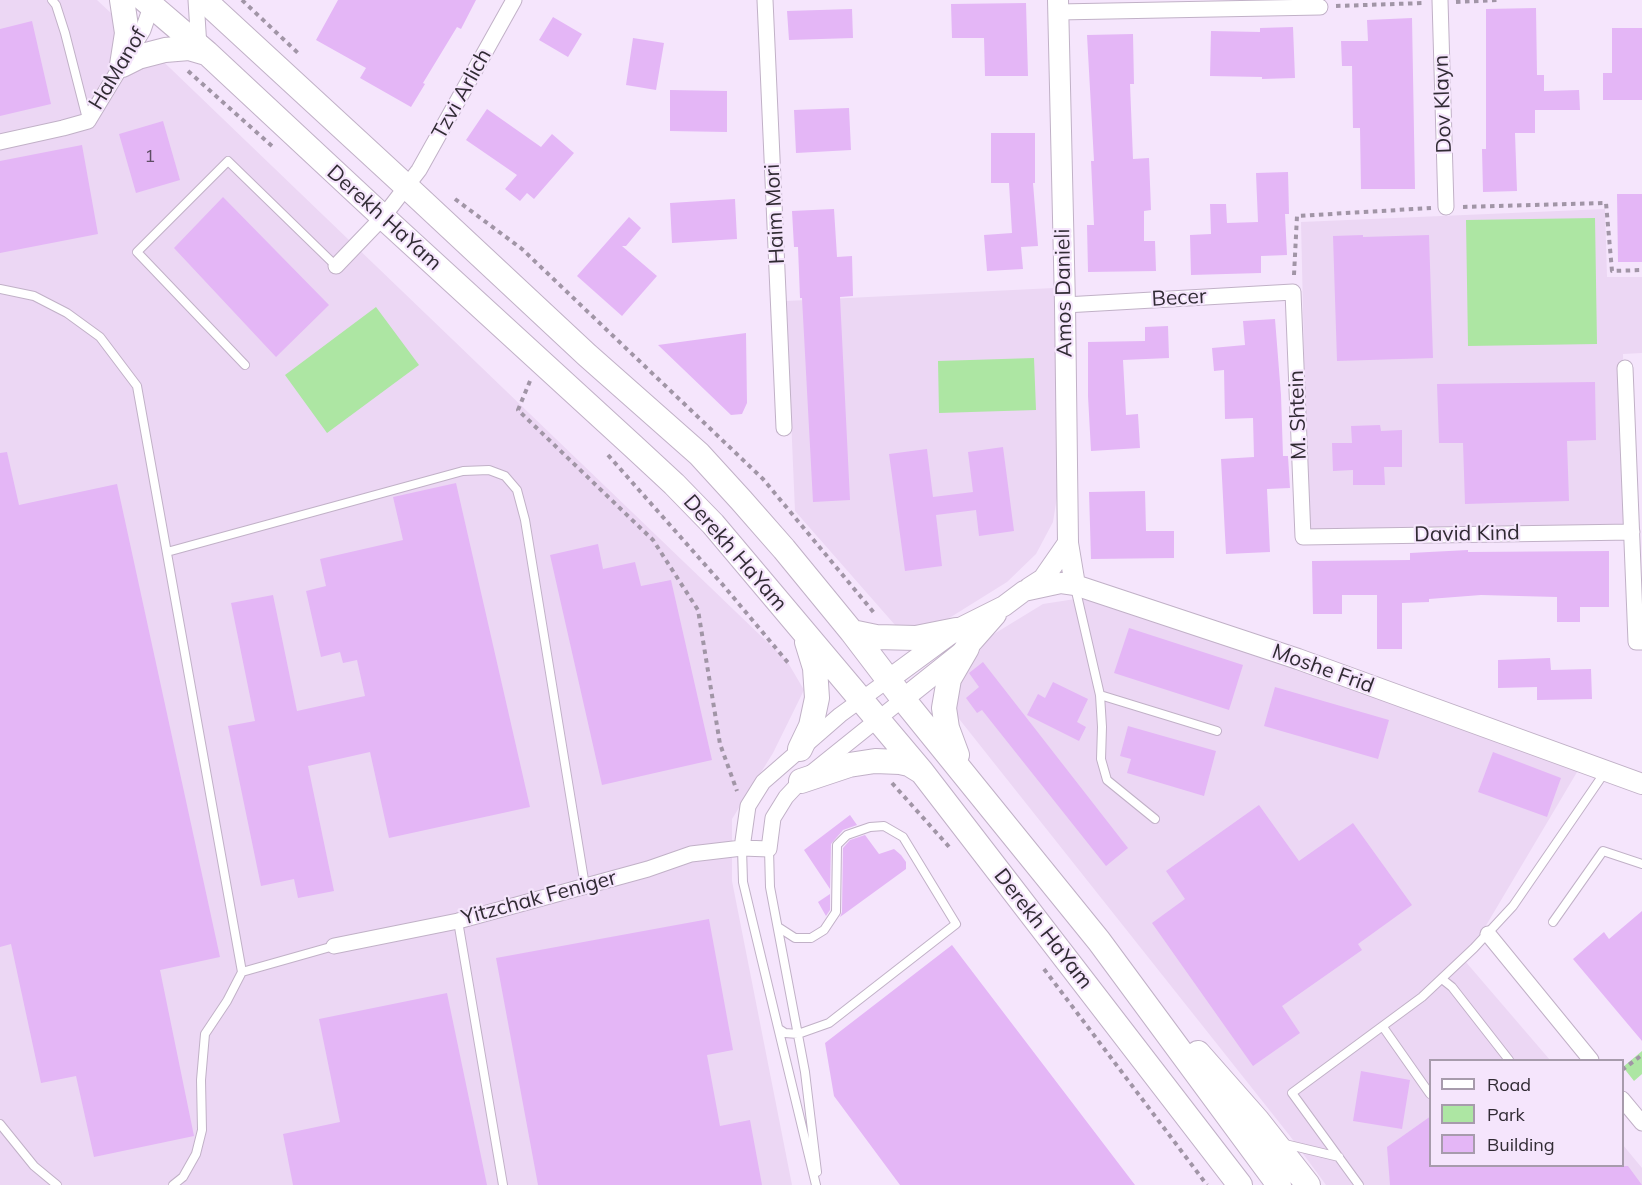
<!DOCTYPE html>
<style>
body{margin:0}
#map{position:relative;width:1642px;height:1185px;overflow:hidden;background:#f5e5fc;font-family:Mulish,sans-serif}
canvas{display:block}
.legend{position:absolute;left:1429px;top:1059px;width:195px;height:108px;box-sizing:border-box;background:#f5e5fc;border:2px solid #a79bac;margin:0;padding:8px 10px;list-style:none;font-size:18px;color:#312b34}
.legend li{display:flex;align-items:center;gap:12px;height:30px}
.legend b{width:30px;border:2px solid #a79bac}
</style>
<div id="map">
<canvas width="1642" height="1185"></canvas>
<ul class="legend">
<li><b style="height:8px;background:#fff"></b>Road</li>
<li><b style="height:16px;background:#ade6a3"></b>Park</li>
<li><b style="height:16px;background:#e4b6f6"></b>Building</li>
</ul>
</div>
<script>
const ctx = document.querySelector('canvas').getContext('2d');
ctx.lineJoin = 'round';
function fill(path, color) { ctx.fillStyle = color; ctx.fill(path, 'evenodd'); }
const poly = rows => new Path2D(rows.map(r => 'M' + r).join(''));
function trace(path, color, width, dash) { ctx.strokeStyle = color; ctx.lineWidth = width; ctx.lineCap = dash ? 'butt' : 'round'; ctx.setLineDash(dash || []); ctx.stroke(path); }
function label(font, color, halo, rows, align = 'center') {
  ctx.font = font + ' Mulish,sans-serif'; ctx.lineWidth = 4.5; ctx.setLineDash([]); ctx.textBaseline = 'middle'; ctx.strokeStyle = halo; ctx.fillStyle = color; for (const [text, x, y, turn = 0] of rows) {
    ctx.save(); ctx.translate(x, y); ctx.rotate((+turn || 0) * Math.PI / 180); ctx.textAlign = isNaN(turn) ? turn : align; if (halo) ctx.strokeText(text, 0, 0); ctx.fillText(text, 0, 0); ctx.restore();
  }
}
fill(poly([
 [0,0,97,0,170,68,787,661,804,690,773,753,732,819,732,881,792,1185,0,1185],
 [1605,209,1607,277,1642,277,1642,353,1623,354,1627,524,1308,531,1301,222],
 [1054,288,1059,484,1053,522,1036,554,1007,582,930,630,895,625,795,511,786,301],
 [1088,597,1580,767,1465,961,1550,1060,1430,1060,1430,1166,1622,1166,1623,1145,1642,1168,1642,1185,1326,1185,1290,1136,952,710,956,687,989,637,1043,604]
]), '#ecd7f4');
fill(poly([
 [1595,218,1597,344,1468,346,1466,220],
 [376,307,419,365,327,433,285,375],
 [1034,358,1036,410,939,413,938,361],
 [1642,1051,1642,1074,1634,1081,1623,1067]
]), '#ade6a3');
fill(poly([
 [338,0,476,0,461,29,457,27,423,83,425,84,411,107,360,78,366,68,316,40],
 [1026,3,1028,76,985,76,984,38,952,38,951,4],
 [1536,8,1537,75,1544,75,1544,91,1579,90,1580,110,1535,110,1535,133,1515,133,1517,191,1483,192,1482,149,1486,149,1486,9],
 [852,9,853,38,789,40,787,11],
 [553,17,582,34,568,57,539,40],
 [1412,18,1415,189,1361,189,1360,128,1353,128,1352,66,1342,66,1341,41,1368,41,1367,20],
 [32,21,51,104,0,116,0,29],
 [1293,27,1295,78,1262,79,1262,77,1210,76,1211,31,1260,32,1260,28],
 [1612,28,1642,28,1642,100,1603,100,1603,73,1612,73],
 [1133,34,1134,84,1130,84,1133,159,1149,158,1151,210,1144,211,1144,241,1155,241,1156,271,1088,272,1087,225,1094,225,1091,161,1094,161,1087,35],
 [633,38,664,43,656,90,626,85],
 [670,90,727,91,727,132,670,131],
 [849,108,851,150,796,153,794,110],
 [487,109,541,147,552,134,574,153,534,199,527,193,520,201,505,189,517,175,466,140],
 [163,121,180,180,136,193,119,134],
 [991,133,1035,133,1035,183,1033,183,1038,246,1021,247,1023,269,987,271,984,235,1012,233,1009,183,991,183],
 [82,145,98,234,0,253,0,161],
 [1288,172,1289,214,1285,214,1287,255,1261,256,1261,273,1191,275,1190,235,1211,234,1210,204,1226,204,1227,223,1258,222,1256,173],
 [1617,194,1642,194,1642,262,1618,262],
 [223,197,329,305,276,357,174,248],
 [735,199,737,239,672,243,670,203],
 [834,209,837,257,852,256,853,296,840,297,850,500,813,502,802,298,800,298,798,247,794,247,792,211],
 [629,217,641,228,626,246,622,246,657,276,622,316,577,276],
 [1363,235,1363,237,1429,235,1433,358,1337,361,1333,236],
 [1275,319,1281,395,1283,456,1288,456,1290,488,1267,489,1270,552,1226,554,1221,459,1254,457,1253,418,1225,419,1224,370,1214,371,1212,348,1245,345,1243,321],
 [1168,326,1169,358,1123,360,1126,415,1138,414,1140,448,1091,451,1088,396,1088,342,1145,341,1145,327],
 [746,333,747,403,742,414,731,415,658,345],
 [1595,382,1596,440,1567,441,1569,501,1465,504,1463,443,1439,443,1437,384],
 [1380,425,1381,431,1402,430,1402,467,1384,467,1385,485,1353,485,1353,470,1333,471,1332,443,1352,443,1351,426],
 [1003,447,1014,531,979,536,976,510,936,515,942,566,905,571,889,454,927,449,933,497,973,492,968,452],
 [7,452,19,505,117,484,220,957,160,970,194,1136,94,1157,76,1076,41,1083,11,944,0,947,0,453],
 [456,483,530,807,389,838,370,752,308,766,334,891,298,898,294,879,261,886,228,726,255,721,231,603,273,595,297,711,365,696,357,660,343,663,340,652,321,657,306,591,326,586,320,559,403,540,393,497],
 [1145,491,1146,531,1174,531,1174,558,1091,559,1089,492],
 [598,544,603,569,635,562,641,586,671,580,712,760,602,785,550,555],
 [1468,550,1468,552,1609,551,1609,607,1580,607,1580,622,1557,622,1557,597,1481,595,1429,599,1429,602,1402,603,1402,649,1377,649,1377,595,1342,595,1342,614,1313,614,1312,561,1410,560,1410,553],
 [1129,628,1243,665,1229,710,1114,673],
 [1550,658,1551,670,1591,669,1592,699,1537,700,1537,687,1498,688,1498,660],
 [983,662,1128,848,1106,866,982,710,977,713,966,698,979,687,969,673],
 [1053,682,1088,699,1077,722,1086,727,1079,741,1027,715,1038,694,1045,698],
 [1275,687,1389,720,1378,759,1264,726],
 [1128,726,1216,751,1204,796,1127,773,1131,759,1120,756],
 [1493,752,1561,778,1547,817,1478,792],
 [1259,805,1299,861,1353,823,1412,905,1358,944,1362,950,1282,1006,1300,1033,1253,1066,1152,923,1185,899,1166,871],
 [850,815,857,825,843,830,831,844,830,889,804,850],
 [865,835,879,854,894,849,901,855,906,862,906,869,840,917,842,912,843,848,850,840],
 [830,894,830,910,826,916,818,902],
 [1642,911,1642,1041,1573,959,1604,932,1609,939],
 [709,919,733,1050,707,1055,720,1126,750,1120,762,1185,538,1185,496,958],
 [952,945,1135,1185,900,1185,834,1096,825,1043],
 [447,993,487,1185,293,1185,283,1134,340,1122,319,1019],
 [1361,1071,1410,1080,1402,1129,1353,1121],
 [1431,1116,1431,1166,1628,1166,1642,1185,1390,1185,1387,1147]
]), '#e4b6f6');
const service = poly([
 [52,0,56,5,65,33,87,119],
 [0,289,34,296,67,313,100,337,137,386,242,972,227,1001,205,1034,201,1080,202,1130,196,1154,183,1177,173,1185],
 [245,365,137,252,228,161,336,266],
 [167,552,463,471,489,470,505,476,517,490,525,520,585,886],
 [1075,587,1100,695,1102,727,1101,759,1107,780,1155,819],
 [1100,695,1217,731],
 [742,848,743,882,816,1185],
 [769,849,770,887,805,1072,817,1172],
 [458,921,503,1185],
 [1553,922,1603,851,1642,864],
 [778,927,795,938,811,938,824,930,836,912,837,845,847,835,870,827,884,826,903,837,956,924,829,1023,798,1034,785,1033,779,1029],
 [242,972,334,946],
 [1442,979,1452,987,1509,1060],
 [1383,1027,1430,1094],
 [0,1124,34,1166,57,1185],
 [1285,1144,1339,1157],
 [1359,1185,1292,1093,1422,997,1474,948,1513,906,1605,772]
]);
const minor = poly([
 [196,0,199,47],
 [765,0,784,428],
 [1440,0,1446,207],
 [1058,12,1320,7],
 [0,142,63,128,88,121,143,30,153,1],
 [336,266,383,217,419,170,514,0],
 [1065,305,1293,292,1303,537,1632,532],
 [1625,368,1636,642,1642,642],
 [742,848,748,806,763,782,840,715,888,680],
 [1488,934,1591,1060],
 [334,946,458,921,648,869,691,854,742,848,769,849,773,818,786,797,801,781,903,699],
 [1622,1099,1642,1123]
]);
const tertiary = poly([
 [1058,0,1065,305,1068,543,1075,585],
 [1029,588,1043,579,1068,543],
 [888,680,956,630,1004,606,1024,591,1061,583,1075,585,1298,659,1642,784],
 [903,699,967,648,996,615]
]);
const primary = poly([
 [122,0,127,33,122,65],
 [145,0,207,53,383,217,633,446,674,484,713,524,922,772,1240,1185],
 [204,0,407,187,587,355,699,454,741,500,784,549,852,632,903,699,1099,941,1279,1185],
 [122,65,138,57,165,50,189,48,206,53],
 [852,632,876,637,916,638,956,630],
 [800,749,811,726,817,698,815,668,807,642],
 [957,755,947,728,944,708,949,679,967,648],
 [801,781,849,765,875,761,900,762,909,764,922,772],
 [1198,1053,1257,1120,1308,1185]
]);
trace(service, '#c1b1c7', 10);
trace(minor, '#c1b1c7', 17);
trace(tertiary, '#c1b1c7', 22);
trace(primary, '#c1b1c7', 26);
trace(poly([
 [242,0,298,53],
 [1456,2,1499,0],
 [1336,6,1424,3],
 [188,71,272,146],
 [455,199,522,249,763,479,875,614],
 [1463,207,1606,203,1612,271,1642,270],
 [1294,275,1297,216,1431,208],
 [530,381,518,410,653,540,698,610,720,744,737,791],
 [608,455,723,585,790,665],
 [892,783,951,849],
 [1044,969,1207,1185],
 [1622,1070,1642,1055]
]), '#a195a6', 4, [4.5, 4.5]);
trace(service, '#fff', 8);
trace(minor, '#fff', 15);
trace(tertiary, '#fff', 20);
trace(primary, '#fff', 24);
label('18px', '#5e4e64', null, [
 ["1",150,157]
]);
label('21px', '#312b34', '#f5e5fc', [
 ["HaManof",118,69,-59],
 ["Tzvi Arlich",462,94,-61],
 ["Dov Klayn",1443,104,-92],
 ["Haim Mori",775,214,-93],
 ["Derekh HaYam",384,218,42],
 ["Amos Danieli",1064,293,-91],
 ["Becer",1179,298,-3],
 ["M. Shtein",1298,415,-92],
 ["David Kind",1467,534,-1],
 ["Derekh HaYam",735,553,49],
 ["Moshe Frid",1323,669,20],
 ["Yitzchak Feniger",539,898,-15],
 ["Derekh HaYam",1043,929,52]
]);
</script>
